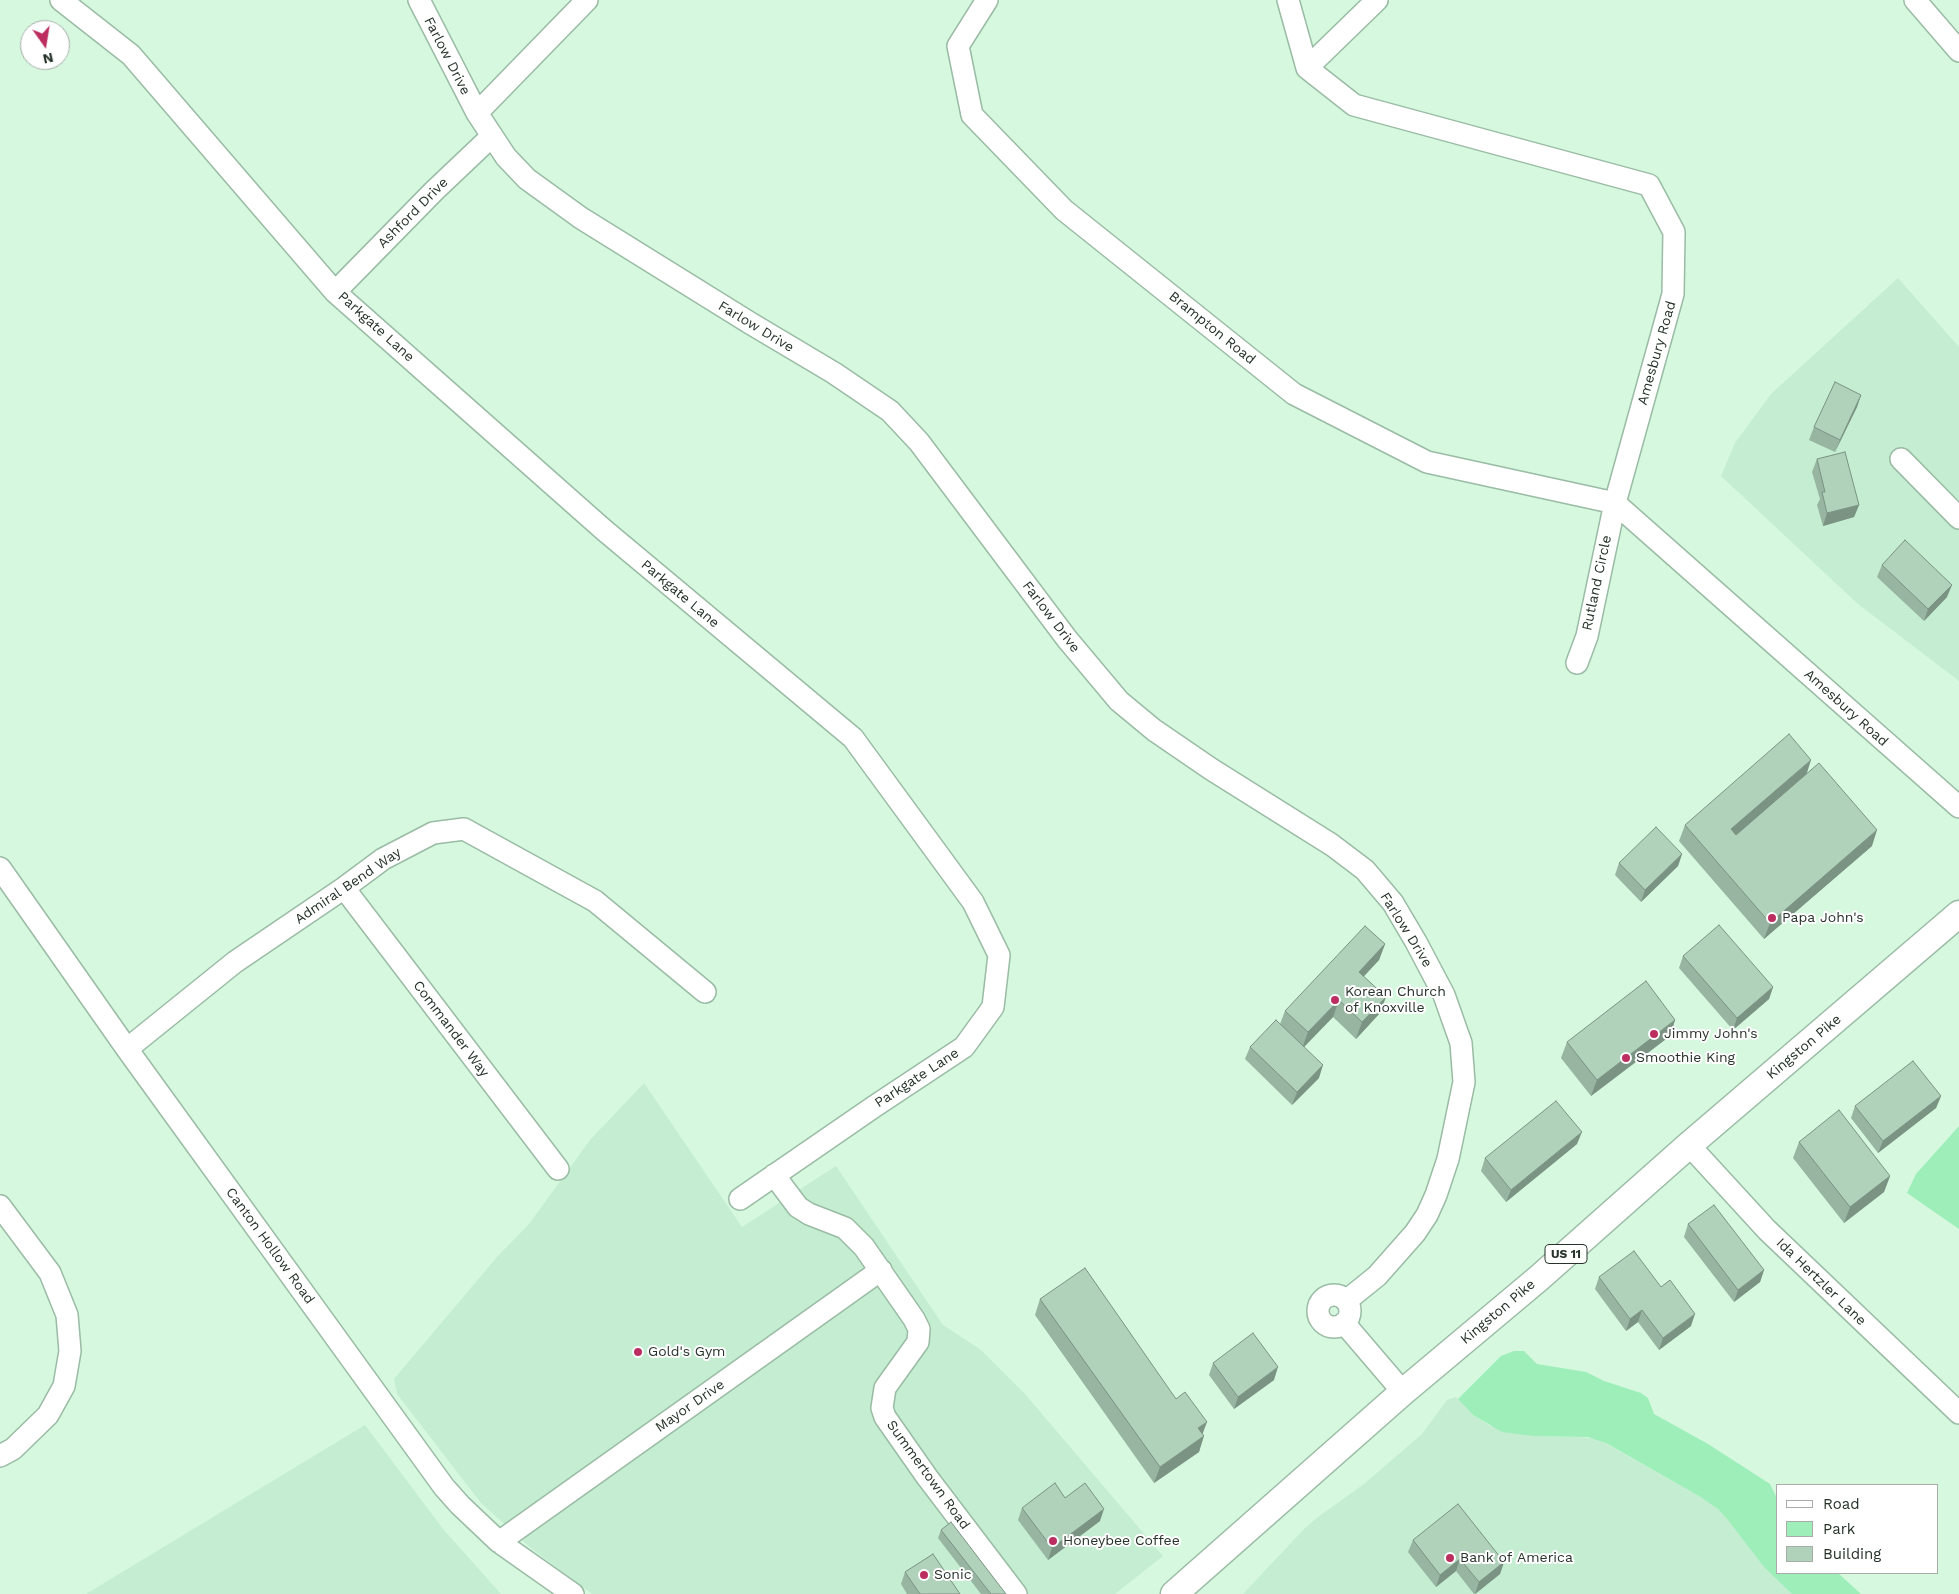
<!DOCTYPE html>
<style>
body{margin:0}
#map{position:relative;width:1959px;height:1594px;overflow:hidden;background:#d5f8df;font-family:"Work Sans",sans-serif}
canvas{display:block}
.legend{position:absolute;left:1776px;top:1484px;width:162px;height:90px;box-sizing:border-box;background:#fff;border:1px solid #a8adaa;margin:0;padding:6px 9px;list-style:none;font-size:15px;color:#26332a}
.legend li{display:flex;align-items:center;gap:10px;height:25px}
.legend b{width:25px;border:1px solid #a8adaa}
.north{position:absolute;left:20px;top:20px;width:50px;height:50px;box-sizing:border-box;background:#fff;border:1px solid #a8adaa;border-radius:50%;rotate:167deg;font-size:14px;font-weight:700;line-height:20px;text-align:center;color:#26332a}
.north::after{content:'';display:block;margin:auto;width:18px;height:22px;background:#bb2e5f;clip-path:polygon(50% 0,100% 100%,50% 72%,0 100%)}
</style>
<div id="map">
<canvas width="1959" height="1594"></canvas>
<ul class="legend">
<li><b style="height:6px;background:#fff"></b>Road</li>
<li><b style="height:14px;background:#9deeb9"></b>Park</li>
<li><b style="height:14px;background:#b0d2bb"></b>Building</li>
</ul>
<div class="north">N</div>
</div>
<script>
const ctx = document.querySelector('canvas').getContext('2d');
ctx.lineJoin = 'round';
function fill(path, color) { ctx.fillStyle = color; ctx.fill(path, 'evenodd'); }
const poly = rows => new Path2D(rows.map(r => 'M' + r).join(''));
function trace(path, color, width, dash) { ctx.strokeStyle = color; ctx.lineWidth = width; ctx.lineCap = dash ? 'butt' : 'round'; ctx.setLineDash(dash || []); ctx.stroke(path); }
function label(font, color, halo, rows, align = 'center') {
  ctx.font = font + ' "Work Sans",sans-serif'; ctx.lineWidth = 4; ctx.setLineDash([]); ctx.textBaseline = 'middle'; ctx.strokeStyle = halo; ctx.fillStyle = color; for (const [text, x, y, turn = 0] of rows) {
    ctx.save(); ctx.translate(x, y); ctx.rotate((+turn || 0) * Math.PI / 180); ctx.textAlign = isNaN(turn) ? turn : align; if (halo) ctx.strokeText(text, 0, 0); ctx.fillText(text, 0, 0); ctx.restore();
  }
}
fill(poly([
 [1898,278,1959,347,1959,681,1858,604,1721,476,1735,443,1771,394],
 [644,1083,742,1227,836,1166,943,1325,981,1350,1025,1394,1163,1556,1115,1594,592,1594,532,1549,481,1503,397,1394,394,1379,497,1257,529,1224,590,1140],
 [1456,1397,1473,1415,1490,1426,1533,1436,1579,1437,1598,1439,1699,1496,1718,1509,1727,1519,1764,1567,1792,1594,1243,1594,1304,1529,1318,1517,1364,1484,1422,1434,1447,1400],
 [365,1425,443,1529,501,1594,86,1594]
]), '#c4edd1');
fill(poly([
 [1959,1126,1959,1229,1907,1193,1916,1174],
 [1514,1351,1524,1351,1537,1364,1586,1372,1604,1381,1641,1393,1648,1398,1654,1414,1708,1444,1770,1484,1778,1500,1778,1573,1838,1573,1861,1594,1792,1594,1764,1567,1727,1519,1718,1509,1699,1496,1606,1443,1588,1437,1533,1436,1502,1432,1473,1415,1458,1399,1501,1356]
]), '#9deeb9');
const minor = poly([
 [61,0,131,55,335,292,604,530,853,738,973,902,999,955,993,1007,964,1047,875,1106,740,1199],
 [419,0,477,113,506,157,527,179,581,218,750,323,834,373,890,411,919,442,1067,639,1119,701,1154,730,1211,769,1332,845,1365,870,1393,903,1416,942,1444,995,1461,1043,1464,1082,1448,1159,1436,1195,1427,1215,1415,1233,1377,1276,1346,1301],
 [987,0,958,46,972,115,1064,210,1294,394,1427,462,1615,503,1959,807],
 [1288,0,1307,68,1354,105,1649,185,1674,232,1673,294,1615,503,1587,636,1577,663],
 [1915,0,1959,51],
 [1307,68,1377,0],
 [477,113,587,0],
 [335,292,434,191,492,136],
 [1901,459,1959,518],
 [0,868,127,1049,444,1487,460,1505,499,1542,573,1594],
 [344,888,558,1169],
 [127,1049,235,962,344,888,383,859,433,833,464,829,595,901,705,992],
 [1689,1145,1767,1230,1959,1413],
 [774,1175,798,1207,809,1214,845,1228,864,1247,914,1319,919,1329,918,1342,885,1388,882,1408,885,1417,927,1477,1016,1594],
 [0,1206,50,1273,67,1315,70,1351,64,1386,48,1415,13,1449,0,1456],
 '1318 1311a16 16 0 1 1 32 0a16 16 0 1 1-32 0Z',
 [1344,1323,1403,1392],
 [499,1542,881,1270]
]);
const major = poly([
 [1174,1594,1403,1392,1539,1278,1689,1145,1959,914]
]);
trace(minor, '#9abba4', 24);
trace(major, '#9abba4', 29);
trace(minor, '#fff', 21);
trace(major, '#fff', 26);
fill(poly([
 [1861,395,1857,407,1835,452,1809,440,1814,427],
 [1817,459,1859,505,1854,517,1823,526,1817,505,1820,499,1812,472],
 [1882,565,1947,597,1924,621,1877,577],
 [1806,775,1872,846,1764,939,1679,841,1685,825],
 [1682,854,1678,866,1641,902,1615,875,1619,863],
 [1385,944,1379,960,1364,976,1380,1013,1356,1039,1333,1017,1304,1047,1319,1078,1292,1105,1245,1059,1250,1047,1280,1024,1285,1011],
 [1683,956,1773,987,1769,999,1733,1030,1679,968],
 [1675,1020,1670,1036,1591,1096,1561,1058,1567,1042],
 [1941,1096,1936,1108,1878,1153,1851,1118,1855,1106],
 [1799,1142,1890,1176,1884,1192,1844,1223,1793,1158],
 [1577,1144,1506,1202,1481,1171,1485,1158],
 [1688,1224,1764,1270,1760,1282,1734,1302,1684,1237],
 [1599,1277,1691,1326,1659,1350,1638,1322,1626,1331,1595,1289],
 [1040,1299,1176,1399,1203,1433,1199,1452,1154,1483,1035,1315],
 [1213,1363,1274,1380,1234,1409,1209,1375],
 [1065,1498,1100,1521,1048,1560,1018,1520,1022,1508],
 [941,1530,1006,1594,981,1594,938,1538],
 [1413,1540,1504,1562,1500,1574,1475,1594,1474,1594,1456,1571,1436,1587,1408,1552],
 [905,1572,960,1594,907,1594,901,1584]
]), '#97b5a1');
fill(poly([
 [1861,395,1857,407,1835,452,1840,440],
 [1859,505,1854,517,1823,526,1827,513],
 [1952,585,1947,597,1924,621,1928,609],
 [1811,760,1806,776,1726,846,1731,829],
 [1877,830,1872,846,1764,939,1770,923],
 [1682,854,1678,866,1641,902,1645,890],
 [1385,944,1379,960,1353,988,1359,972],
 [1773,987,1769,999,1733,1030,1737,1018],
 [1386,997,1380,1013,1356,1039,1362,1022],
 [1339,1000,1333,1017,1302,1049,1308,1032],
 [1675,1020,1670,1036,1591,1096,1597,1080],
 [1323,1065,1319,1078,1292,1105,1297,1092],
 [1941,1096,1936,1108,1878,1153,1883,1141],
 [1582,1132,1577,1144,1506,1202,1511,1190],
 [1890,1176,1884,1192,1844,1223,1850,1207],
 [1764,1270,1760,1282,1734,1302,1738,1290],
 [1642,1310,1638,1322,1626,1331,1630,1319],
 [1695,1314,1691,1326,1659,1350,1663,1338],
 [1278,1367,1274,1380,1234,1409,1238,1397],
 [1207,1422,1201,1438,1198,1428],
 [1204,1436,1199,1452,1154,1483,1160,1467],
 [1104,1509,1100,1521,1048,1560,1052,1548],
 [1460,1559,1456,1571,1436,1587,1440,1575],
 [1504,1562,1500,1574,1475,1594,1479,1582]
]), '#7b9383');
const building = poly([
 [1835,382,1861,395,1840,440,1814,427,1835,382],
 [1845,452,1859,505,1827,513,1822,492,1825,492,1817,459,1845,452],
 [1905,540,1952,585,1928,609,1882,565,1905,540],
 [1789,734,1811,760,1731,829,1736,835,1819,763,1877,830,1770,923,1685,825,1789,734],
 [1656,827,1682,854,1645,890,1619,863,1656,827],
 [1719,925,1773,987,1737,1018,1683,956,1719,925],
 [1365,926,1385,944,1359,972,1386,997,1362,1022,1339,1000,1308,1032,1285,1011,1365,926],
 [1646,981,1675,1020,1597,1080,1567,1042,1646,981],
 [1276,1020,1323,1065,1297,1092,1250,1047,1276,1020],
 [1913,1061,1941,1096,1883,1141,1855,1106,1913,1061],
 [1556,1101,1582,1132,1511,1190,1485,1158,1556,1101],
 [1839,1110,1890,1176,1850,1207,1799,1142,1839,1110],
 [1714,1205,1764,1270,1738,1290,1688,1224,1714,1205],
 [1634,1251,1661,1287,1670,1280,1695,1314,1663,1338,1642,1310,1630,1319,1599,1277,1634,1251],
 [1085,1268,1176,1399,1185,1392,1207,1422,1198,1428,1204,1436,1160,1467,1040,1299,1085,1268],
 [1253,1333,1278,1367,1238,1397,1213,1363,1253,1333],
 [1055,1483,1065,1498,1085,1483,1104,1509,1052,1548,1022,1508,1055,1483],
 [1458,1504,1504,1562,1479,1582,1460,1559,1440,1575,1413,1540,1458,1504],
 [951,1522,1006,1594,991,1594,941,1530,951,1522],
 [933,1554,960,1594,920,1594,905,1572,933,1554]
]);
fill(building, '#b0d2bb');
trace(building, '#7b9383', 1);
for (const [x, y, r, color] of [
 [1772,918,5,"#bb2e5f"],
 [1335,1000,5,"#bb2e5f"],
 [1654,1034,5,"#bb2e5f"],
 [1626,1058,5,"#bb2e5f"],
 [638,1352,5,"#bb2e5f"],
 [1053,1541,5,"#bb2e5f"],
 [1450,1558,5,"#bb2e5f"],
 [924,1575,5,"#bb2e5f"]
]) { const dot = new Path2D(); dot.arc(x, y, r, 0, 2 * Math.PI); ctx.fillStyle = color; ctx.fill(dot); trace(dot, '#fff', 2); }
for (const [x, y, w] of [
 [1566,1254,42]
]) { const box = new Path2D(); box.roundRect(x - w / 2, y - 9.5, w, 19, 4); ctx.fillStyle = '#fff'; ctx.fill(box); trace(box, '#26332a', 1); }
label('bold 12px', '#26332a', null, [
 ["US 11",1566,1254]
]);
label('14px', '#26332a', '#fff', [
 ["Farlow Drive",447,56,63],
 ["Ashford Drive",413,213,-45],
 ["Parkgate Lane",376,327,42],
 ["Farlow Drive",756,327,31],
 ["Brampton Road",1212,328,39],
 ["Amesbury Road",1657,353,-74],
 ["Rutland Circle",1597,583,-78],
 ["Parkgate Lane",680,594,40],
 ["Farlow Drive",1051,617,53],
 ["Amesbury Road",1846,708,42],
 ["Admiral Bend Way",348,886,-34],
 ["Farlow Drive",1406,930,58],
 ["Commander Way",451,1029,53],
 ["Kingston Pike",1804,1047,-40],
 ["Parkgate Lane",917,1078,-33],
 ["Canton Hollow Road",270,1246,54],
 ["Ida Hertzler Lane",1821,1282,44],
 ["Kingston Pike",1498,1312,-40],
 ["Mayor Drive",690,1406,-35],
 ["Summertown Road",928,1475,54]
]);
label('14px', '#26332a', '#fff', [
 ["Papa John's",1782,918],
 ["Korean Church",1345,992],
 ["of Knoxville",1345,1008],
 ["Jimmy John's",1664,1034],
 ["Smoothie King",1636,1058],
 ["Gold's Gym",648,1352],
 ["Honeybee Coffee",1063,1541],
 ["Bank of America",1460,1558],
 ["Sonic",934,1575]
], 'left');
</script>
